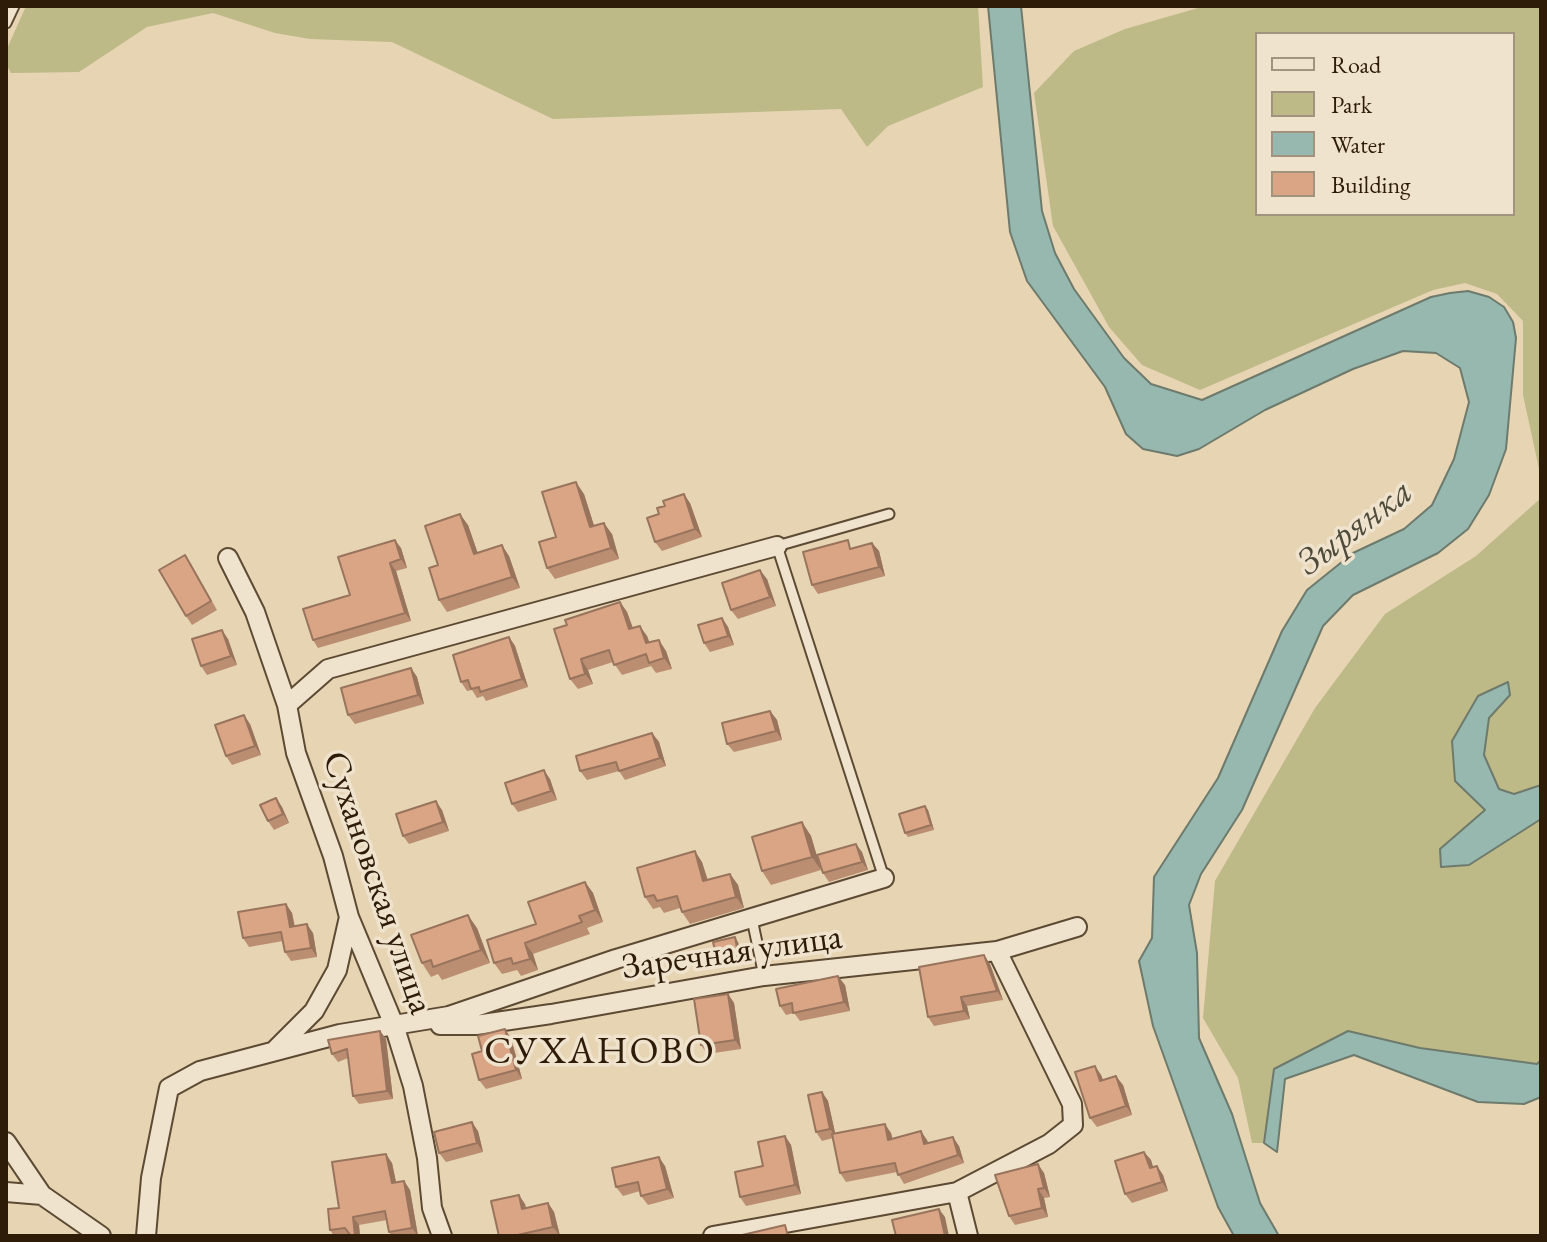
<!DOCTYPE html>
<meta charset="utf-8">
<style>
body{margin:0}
#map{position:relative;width:1547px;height:1242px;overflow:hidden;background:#e6d4b3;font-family:"EB Garamond",serif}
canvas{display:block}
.frame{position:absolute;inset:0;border:8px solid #2f1c08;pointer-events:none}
.legend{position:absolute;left:1255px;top:32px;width:260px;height:184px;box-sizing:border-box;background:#efe3ce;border:2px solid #a2937f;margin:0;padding:10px 14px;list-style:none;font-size:24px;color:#2f1c08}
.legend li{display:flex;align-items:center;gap:16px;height:40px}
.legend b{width:40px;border:2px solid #a2937f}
</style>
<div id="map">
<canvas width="1547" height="1242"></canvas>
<div class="frame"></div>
<ul class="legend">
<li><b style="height:10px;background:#efe3ce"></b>Road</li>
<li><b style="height:22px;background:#bdba87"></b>Park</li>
<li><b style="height:22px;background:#96b8af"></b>Water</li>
<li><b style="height:22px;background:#daa585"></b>Building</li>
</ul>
</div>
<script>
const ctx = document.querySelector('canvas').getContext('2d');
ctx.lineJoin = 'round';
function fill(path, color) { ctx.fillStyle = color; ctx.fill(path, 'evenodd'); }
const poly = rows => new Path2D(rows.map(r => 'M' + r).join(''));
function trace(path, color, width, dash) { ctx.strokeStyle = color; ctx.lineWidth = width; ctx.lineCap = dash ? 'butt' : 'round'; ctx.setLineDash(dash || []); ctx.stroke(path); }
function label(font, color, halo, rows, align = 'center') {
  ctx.font = font + ' "EB Garamond",serif'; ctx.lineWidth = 7; ctx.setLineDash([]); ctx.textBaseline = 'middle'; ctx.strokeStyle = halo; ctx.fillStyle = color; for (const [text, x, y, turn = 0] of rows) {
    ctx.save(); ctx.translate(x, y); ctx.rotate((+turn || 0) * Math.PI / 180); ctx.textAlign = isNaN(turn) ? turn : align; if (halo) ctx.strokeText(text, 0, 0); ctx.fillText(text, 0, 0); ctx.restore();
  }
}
fill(poly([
 [26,6,978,6,983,87,888,126,867,147,841,109,553,119,392,42,310,39,275,33,213,13,147,27,79,72,11,73,6,64,6,51],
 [1205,6,1541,6,1541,478,1523,395,1523,321,1497,294,1465,283,1433,290,1200,390,1142,365,1109,327,1053,226,1034,93,1074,51,1125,29],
 [1257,34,1513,34,1513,214,1257,214],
 [1541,498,1541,785,1514,794,1499,789,1484,755,1489,718,1510,695,1478,696,1486,810,1440,849,1441,867,1468,865,1541,819,1541,1060,1537,1064,1420,1048,1348,1031,1274,1069,1264,1143,1252,1143,1238,1078,1203,1018,1215,881,1315,708,1385,614,1476,556]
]), '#bdba87');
const water = poly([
 [988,6,1021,6,1042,211,1055,253,1074,289,1124,358,1151,384,1202,400,1431,297,1450,293,1468,291,1489,297,1504,307,1513,322,1516,338,1506,449,1489,495,1468,529,1438,553,1353,595,1323,626,1242,810,1201,874,1189,905,1197,953,1199,1038,1232,1114,1260,1203,1279,1236,1234,1236,1218,1207,1153,1026,1139,961,1152,938,1154,877,1218,778,1282,631,1307,590,1353,553,1404,529,1432,505,1454,459,1469,402,1460,368,1436,353,1403,351,1353,369,1265,410,1199,449,1177,456,1143,449,1126,434,1105,387,1027,281,1010,232,988,6],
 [1508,682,1510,695,1489,718,1484,755,1499,789,1514,794,1541,785,1541,819,1469,865,1441,867,1440,849,1485,810,1455,781,1452,741,1478,696,1508,682],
 [1348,1031,1420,1048,1537,1064,1541,1060,1541,1097,1524,1104,1478,1102,1354,1055,1285,1079,1277,1152,1264,1143,1274,1069,1348,1031]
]);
fill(water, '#96b8af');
trace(water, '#6d7a6c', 2);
const service = poly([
 [6,23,14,6],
 [884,878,777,546,889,514],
 [752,919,764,976]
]);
const minor = poly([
 [228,558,255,612,287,705,296,753,333,856,349,917,394,1025,413,1086,427,1158,432,1208,442,1236],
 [287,705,328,669,777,546],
 [440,1025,476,1025,551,1014,764,976,997,951,1077,927],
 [276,1049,314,1011,337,970,349,917],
 [6,1142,42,1195,101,1236],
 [6,1192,42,1195],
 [957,1192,968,1236],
 [146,1236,151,1178,169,1088,200,1071,340,1034,449,1016,616,959,884,878],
 [713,1236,957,1192,1049,1144,1073,1125,1072,1104,997,951]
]);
trace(service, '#5d4a33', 13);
trace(minor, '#5d4a33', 22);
trace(service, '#efe3ce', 9);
trace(minor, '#efe3ce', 18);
fill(poly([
 [584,494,594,526,612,534,619,559,555,579,547,568,556,537],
 [690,503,702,537,662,551,655,542],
 [468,525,477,552,509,556,520,588,447,612,439,600,438,565],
 [872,543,879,551,885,576,818,594,812,585,854,548],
 [401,548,407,568,396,571,411,621,318,648,313,640,350,595],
 [191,564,217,610,192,625,186,616],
 [767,579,776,606,738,619,731,610],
 [620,602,627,612,633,628,647,636,649,642,666,651,672,669,656,673,651,666,622,675,613,662,588,670,593,684,578,689,570,679,567,625],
 [722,618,728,627,734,645,710,652,704,643],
 [509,637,515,646,528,687,486,701,483,696,477,698,472,690,467,691,461,682],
 [228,639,237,665,207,675,201,666],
 [411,668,417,677,424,704,355,724,348,715],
 [770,711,777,720,782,740,734,752,727,744],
 [250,724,261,755,232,765,226,756],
 [652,733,659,742,666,766,625,780,619,771,587,780,580,771],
 [550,779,557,800,518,812,512,804],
 [276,798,282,807,289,823,274,830,268,821],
 [925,806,928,810,934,830,908,837,905,833],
 [442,810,449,831,409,844,403,836],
 [802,822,811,836,821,870,771,885,762,871],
 [862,852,868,870,829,882,823,873],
 [702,862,708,880,730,874,738,885,744,908,690,924,682,912,680,908,664,913,660,907,653,909,645,897],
 [585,882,593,893,603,922,587,928,590,934,533,954,538,970,521,976,517,970,502,974,494,963],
 [286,904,292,913,295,926,313,933,317,957,291,961,285,952,283,941,249,947,243,938],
 [477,928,490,963,442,980,438,974,431,977,422,963],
 [738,942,742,958,720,963,717,959],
 [984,955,990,964,1003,1000,967,1006,970,1019,934,1026,928,1017],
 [845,985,850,1011,800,1021,794,1013,786,1015,780,1006],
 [728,994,734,1003,741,1049,707,1054,701,1045],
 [380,1031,386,1039,393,1099,359,1104,353,1096,348,1058,338,1062,332,1054],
 [511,1038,522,1079,486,1089,479,1080,482,1051],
 [1095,1066,1101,1075,1103,1080,1123,1085,1132,1115,1097,1127,1090,1118],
 [822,1092,828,1101,835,1133,891,1133,893,1139,927,1140,928,1143,959,1146,964,1163,904,1184,897,1172,846,1182,840,1173,833,1138,822,1141,816,1132],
 [478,1131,483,1152,446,1162,439,1153],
 [785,1136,791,1145,801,1194,746,1206,740,1197],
 [1144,1152,1151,1160,1153,1167,1157,1166,1163,1175,1168,1191,1132,1203,1125,1194],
 [392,1163,396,1182,404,1181,410,1190,418,1236,392,1236,389,1232,387,1220,359,1225,360,1236,334,1236,330,1230,339,1208],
 [665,1166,674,1198,648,1205,641,1196,640,1191,623,1196,616,1187],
 [1044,1173,1050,1197,1044,1198,1048,1217,1015,1225,1009,1216],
 [548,1203,554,1212,560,1236,499,1236,525,1204,526,1208]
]), '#bb8e72');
fill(poly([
 [576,482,584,494,598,538,590,527],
 [684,494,690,503,702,537,695,529],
 [460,514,468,525,482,565,474,554],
 [604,523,612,534,619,559,611,548],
 [395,540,401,548,407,568,401,559],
 [872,543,879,551,885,576,879,567],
 [502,545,509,556,520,588,512,577],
 [390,563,396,571,411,621,405,613],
 [760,570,767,579,776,606,770,597],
 [620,602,627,612,637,640,629,629],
 [722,618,728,627,734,645,728,636],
 [640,626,647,636,654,654,646,643],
 [222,630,228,639,237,665,231,656],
 [509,637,515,646,528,687,522,679],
 [659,640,666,651,672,669,664,658],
 [581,659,588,670,593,684,585,674],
 [411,668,417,677,424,704,418,695],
 [770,711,777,720,782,740,776,731],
 [244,715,250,724,261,755,255,746],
 [652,733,659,742,666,766,660,758],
 [544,770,550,779,557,800,551,791],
 [276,798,282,807,289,823,283,814],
 [436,801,442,810,449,831,443,822],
 [925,806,928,810,934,830,931,825],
 [802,822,811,836,821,870,812,857],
 [856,844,862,852,868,870,862,862],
 [695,851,702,862,711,893,703,881],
 [730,874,738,885,744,908,736,897],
 [585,882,593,893,603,922,595,910],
 [286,904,292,913,296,936,290,927],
 [468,915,477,928,490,963,481,950],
 [307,924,313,933,317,957,311,948],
 [735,937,738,942,742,958,738,953],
 [525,943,533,954,538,970,530,959],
 [984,955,990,964,1003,1000,997,991],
 [838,976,845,985,850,1011,844,1002],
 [728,994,734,1003,741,1049,735,1040],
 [961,997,967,1006,970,1019,964,1011],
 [505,1029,511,1038,522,1079,516,1070],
 [380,1031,386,1039,393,1099,387,1091],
 [1095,1066,1101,1075,1107,1090,1100,1081],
 [1116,1076,1123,1085,1132,1115,1126,1106],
 [822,1092,828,1101,836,1137,830,1129],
 [472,1122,478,1131,483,1152,477,1143],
 [885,1124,891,1133,894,1149,888,1140],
 [921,1131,927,1140,931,1153,924,1144],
 [785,1136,791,1145,801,1194,795,1185],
 [953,1137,959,1146,964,1163,958,1155],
 [1144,1152,1151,1160,1156,1177,1150,1168],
 [386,1154,392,1163,398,1192,392,1183],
 [659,1157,665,1166,674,1198,667,1189],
 [1038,1164,1044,1173,1050,1197,1044,1188],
 [1157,1166,1163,1175,1168,1191,1162,1182],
 [404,1181,410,1190,418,1236,412,1228],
 [1038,1189,1044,1198,1048,1217,1042,1208],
 [519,1195,525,1204,528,1218,522,1209],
 [548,1203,554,1212,560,1236,553,1227],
 [939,1209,945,1217,949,1236,945,1236],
 [353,1217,359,1225,360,1236,355,1236]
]), '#99745d');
const building = poly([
 [576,482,590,527,604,523,611,548,547,568,539,542,556,537,542,492,576,482],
 [684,494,695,529,655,542,647,518,659,514,657,508,665,506,663,501,684,494],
 [460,514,474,554,502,545,512,577,439,600,429,568,438,565,425,526,460,514],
 [395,540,401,559,390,563,405,613,313,640,303,609,350,595,338,557,395,540],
 [848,540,850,549,872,543,879,567,812,585,803,552,848,540],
 [185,555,211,601,186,616,159,570,185,555],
 [760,570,770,597,731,610,722,583,760,570],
 [620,602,629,629,640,626,646,643,659,640,664,658,649,663,646,654,614,665,609,650,581,659,585,674,570,679,554,629,567,625,565,620,620,602],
 [722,618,728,636,704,643,698,625,722,618],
 [222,630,231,656,201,666,192,639,222,630],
 [509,637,522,679,480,692,479,687,471,689,468,680,461,682,453,655,509,637],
 [411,668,418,695,348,715,341,688,411,668],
 [770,711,776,731,727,744,722,723,770,711],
 [244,715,255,746,226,756,215,725,244,715],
 [652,733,660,758,619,771,616,762,580,771,576,756,652,733],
 [544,770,551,791,512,804,505,783,544,770],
 [276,798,283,814,268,821,260,805,276,798],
 [436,801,443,822,403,836,396,814,436,801],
 [925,806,931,825,905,833,899,814,925,806],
 [802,822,812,857,762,871,752,837,802,822],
 [856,844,862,862,823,873,817,855,856,844],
 [695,851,703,881,730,874,736,897,682,912,677,896,657,901,654,895,645,897,637,868,695,851],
 [585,882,595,910,579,916,582,922,525,943,530,959,513,964,511,958,494,963,487,940,536,924,528,902,585,882],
 [286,904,290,927,307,924,311,948,285,952,281,932,243,938,238,912,286,904],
 [468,915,481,950,433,967,431,960,422,963,411,935,468,915],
 [735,937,738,953,717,959,713,942,735,937],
 [984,955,997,991,961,997,964,1011,928,1017,919,967,984,955],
 [838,976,844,1002,793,1013,792,1003,780,1006,776,989,838,976],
 [728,994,735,1040,701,1045,694,999,728,994],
 [505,1029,516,1070,479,1080,472,1054,482,1051,478,1036,505,1029],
 [380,1031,387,1091,353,1096,347,1049,332,1054,328,1040,380,1031],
 [1095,1066,1100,1081,1116,1076,1126,1106,1090,1118,1075,1072,1095,1066],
 [822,1092,830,1129,816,1132,808,1095,822,1092],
 [472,1122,477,1143,439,1153,434,1132,472,1122],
 [885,1124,888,1140,921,1131,924,1144,953,1137,958,1155,898,1175,895,1163,840,1173,832,1134,885,1124],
 [785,1136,795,1185,740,1197,735,1172,763,1166,758,1142,785,1136],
 [1144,1152,1150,1168,1157,1166,1162,1182,1125,1194,1115,1161,1144,1152],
 [386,1154,392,1183,404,1181,412,1228,389,1232,385,1211,353,1217,355,1236,351,1236,345,1228,330,1230,328,1209,339,1208,332,1162,386,1154],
 [659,1157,667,1189,641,1196,638,1182,616,1187,612,1168,659,1157],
 [1038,1164,1044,1188,1038,1189,1042,1208,1009,1216,995,1175,1038,1164],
 [519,1195,522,1209,548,1203,553,1227,513,1236,499,1236,491,1201,519,1195],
 [939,1209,945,1236,896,1236,892,1220,939,1209],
 [785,1225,788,1236,738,1236,785,1225]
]);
fill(building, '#daa585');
trace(building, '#99745d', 2);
label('36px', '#2f1c08', '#efe3ce', [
 ["Сухановская улица",377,883,71],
 ["Заречная улица",732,953,-8]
]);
label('italic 38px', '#4e4b3a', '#efe3ce', [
 ["Зырянка",1355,528,-37]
]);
ctx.letterSpacing = '2px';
label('38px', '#2f1c08', '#efe3ce', [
 ["СУХАНОВО",600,1053]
]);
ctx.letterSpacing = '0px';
</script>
